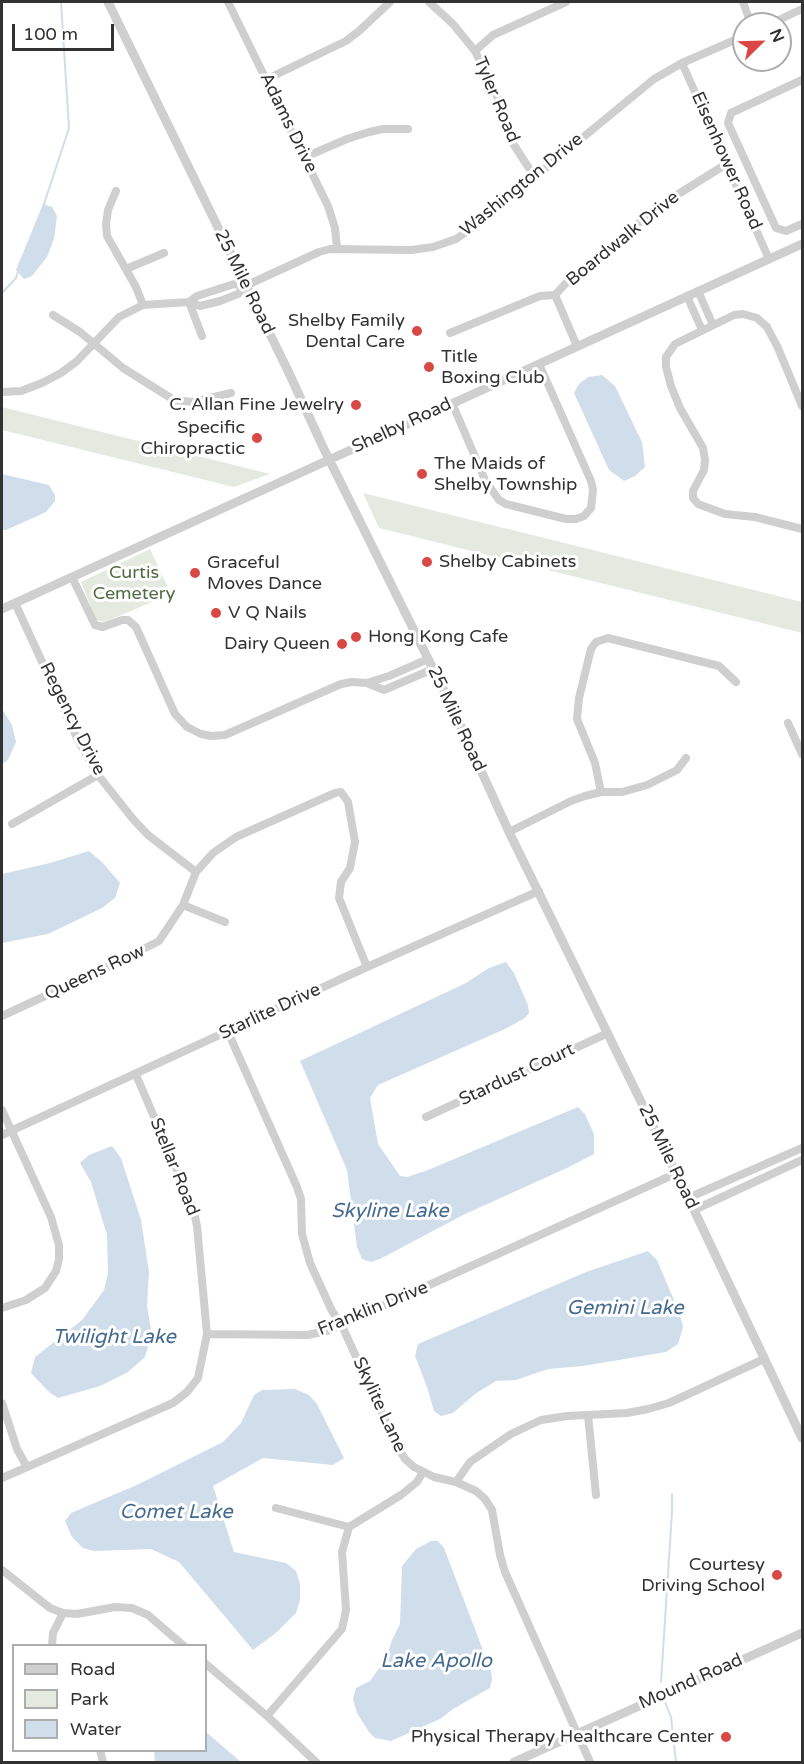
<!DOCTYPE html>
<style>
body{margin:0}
#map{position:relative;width:804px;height:1764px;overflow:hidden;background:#fff;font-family:"Varela Round",sans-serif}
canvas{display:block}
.frame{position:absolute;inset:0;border:3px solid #323232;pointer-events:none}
.legend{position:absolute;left:12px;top:1644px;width:195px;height:108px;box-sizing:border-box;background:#fff;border:2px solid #adadad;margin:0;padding:8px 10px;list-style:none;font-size:18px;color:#323232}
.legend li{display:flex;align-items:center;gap:12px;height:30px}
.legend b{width:30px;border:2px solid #adadad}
.north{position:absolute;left:732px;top:12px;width:60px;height:60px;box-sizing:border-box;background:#fff;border:2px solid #adadad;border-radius:50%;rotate:67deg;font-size:16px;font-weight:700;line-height:24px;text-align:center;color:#323232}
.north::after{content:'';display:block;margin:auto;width:21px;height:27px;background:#d94844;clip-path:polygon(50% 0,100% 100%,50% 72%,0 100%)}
.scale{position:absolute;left:12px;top:24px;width:102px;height:27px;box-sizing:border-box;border:3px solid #323232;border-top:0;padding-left:8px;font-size:18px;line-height:21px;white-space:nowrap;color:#323232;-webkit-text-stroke:4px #fff;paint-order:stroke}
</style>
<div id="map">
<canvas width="804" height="1764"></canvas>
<div class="frame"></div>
<ul class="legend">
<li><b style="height:8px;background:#cfcfcf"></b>Road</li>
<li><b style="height:16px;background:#e4eadf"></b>Park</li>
<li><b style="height:16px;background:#d0deeb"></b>Water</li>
</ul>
<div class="north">N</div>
<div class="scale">100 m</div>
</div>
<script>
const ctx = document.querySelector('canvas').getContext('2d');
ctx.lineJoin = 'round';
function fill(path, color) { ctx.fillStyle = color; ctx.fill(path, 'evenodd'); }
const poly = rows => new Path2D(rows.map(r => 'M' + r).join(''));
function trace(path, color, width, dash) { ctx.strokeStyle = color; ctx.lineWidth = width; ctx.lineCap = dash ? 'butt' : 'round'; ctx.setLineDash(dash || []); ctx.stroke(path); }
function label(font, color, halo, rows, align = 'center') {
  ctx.font = font + ' "Varela Round",sans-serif'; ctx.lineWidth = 6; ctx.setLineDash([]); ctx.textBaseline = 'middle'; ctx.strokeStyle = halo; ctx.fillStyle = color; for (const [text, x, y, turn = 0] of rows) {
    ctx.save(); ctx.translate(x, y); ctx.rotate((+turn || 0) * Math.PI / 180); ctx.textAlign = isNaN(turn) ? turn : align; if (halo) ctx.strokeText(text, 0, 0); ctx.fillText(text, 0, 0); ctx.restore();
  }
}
fill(poly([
 [2,407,270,474,234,487,2,430],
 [363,493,802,602,802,633,379,528],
 [150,549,171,594,105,622,96,620,81,582]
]), '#e4eadf');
fill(poly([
 [43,204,52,207,57,216,54,239,47,257,32,276,24,279,16,270],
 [602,375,615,386,642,442,645,467,635,476,624,481,609,470,574,393,579,384,588,377],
 [2,474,49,485,55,495,55,501,46,512,6,530,2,530],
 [2,709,12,725,16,742,8,760,2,764],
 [89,851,103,863,120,883,115,898,102,908,48,934,2,943,2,874,50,863],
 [506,962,514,973,528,1005,529,1013,525,1018,505,1029,378,1085,370,1098,378,1144,400,1176,407,1177,428,1170,578,1107,585,1114,594,1134,594,1154,569,1167,463,1215,380,1259,371,1262,362,1259,357,1247,347,1170,300,1061,466,983,489,968],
 [112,1146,121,1158,141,1220,149,1272,147,1306,152,1335,145,1357,128,1372,100,1386,58,1398,49,1392,31,1373,35,1357,82,1320,104,1290,108,1273,107,1235,91,1182,80,1163,89,1155],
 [648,1251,657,1260,679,1312,683,1327,678,1344,666,1352,583,1366,548,1369,516,1380,496,1381,475,1394,453,1413,441,1416,434,1411,427,1387,415,1356,418,1344,586,1272],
 [295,1389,309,1395,317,1404,344,1458,333,1465,263,1458,213,1486,234,1552,286,1563,296,1571,300,1584,300,1600,296,1613,277,1632,253,1650,179,1562,151,1549,94,1551,83,1548,72,1537,65,1521,71,1513,139,1484,223,1442,241,1423,254,1395,262,1390],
 [431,1541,438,1541,444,1548,491,1671,492,1679,490,1688,453,1709,440,1719,391,1741,375,1738,369,1732,357,1713,353,1699,356,1688,370,1681,387,1657,392,1640,400,1624,402,1566,416,1549],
 [206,1732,241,1762,155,1762,154,1751,206,1750]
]), '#d0deeb');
trace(poly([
 [43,207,69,128,61,2],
 [2,293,16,278,18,271],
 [661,1682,672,1512,672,1494],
 [665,1702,671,1717,676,1762]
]), '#d0deeb', 2);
trace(poly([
 [228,2,328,206,335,228,337,248],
 [429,2,453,24,475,51,497,96,512,142,534,176],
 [743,2,751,24],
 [770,24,802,9],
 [475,51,493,35,566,2],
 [682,63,769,259],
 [267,79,346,41,359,31,390,2],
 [802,80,731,113,728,123,776,228,786,231,802,224],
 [305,157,347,139,369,132,383,129,408,129],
 [116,191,108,210,106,224,107,236,136,287,143,305],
 [126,269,164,253],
 [698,291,713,325],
 [555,295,577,346],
 [687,296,702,330],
 [189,302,197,296,234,284,245,286],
 [189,302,202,336],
 [53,315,80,332,123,368,174,400,193,402,231,393],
 [450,333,540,296,555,295,567,282,640,222,680,193,728,163],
 [2,392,21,391,42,383,61,373,77,361,119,317,143,305,189,302,200,306,220,301,238,294,245,286,319,252,330,249,411,250,433,247,456,239,475,226,654,79,682,63,744,36],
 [452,403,485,480,499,500,506,504,566,519,576,519,584,516,591,508,593,490,591,481,539,364],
 [802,406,778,348,767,327,757,318,743,314,734,315,675,344,666,357,666,367,671,386,680,408,703,448,705,460,704,470,693,491,693,498,698,504,725,514,755,517,802,529],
 [72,577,95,625,103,627,122,620,128,620,136,627,175,714,187,727,201,734,211,736,225,735,341,684,352,682,367,683],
 [15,603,78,740,98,775,133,819,148,835,196,872],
 [428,659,389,676,367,683,384,690,433,669],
 [788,723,802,754],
 [601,792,595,763,577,719,579,698,591,649,596,642,608,638,719,666,736,682],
 [12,824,98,775],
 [509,832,571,801,585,796,601,792,622,792,647,785,677,770,686,758],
 [183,905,225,922],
 [2,1016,116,963,159,941,183,905,196,872,213,853,236,837,335,793,341,792,348,802,355,842,350,868,341,882,339,898,367,967],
 [228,1032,297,1187,301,1199,302,1234,310,1263,332,1311,342,1326,397,1446,405,1459,414,1467,434,1477,456,1482,476,1491,485,1499,492,1510,500,1555,505,1572,590,1762],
 [2,1110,51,1217,59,1245,59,1259,56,1271,45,1288,26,1300,2,1308],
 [426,1117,608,1033],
 [2,1135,367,967,539,891],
 [688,1198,802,1148],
 [694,1210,802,1160],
 [207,1334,307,1335,327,1331,675,1174],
 [2,1403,17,1449,27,1467],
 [588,1415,596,1495],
 [2,1478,173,1403,187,1392,198,1378,207,1334,197,1226,193,1207,136,1075],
 [456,1482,470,1462,511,1434,541,1420,567,1416,627,1413,648,1409,669,1403,764,1359],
 [276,1508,349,1527],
 [2,1570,50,1608,63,1613,77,1614,115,1607,132,1608,148,1615,184,1646],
 [52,1646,53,1633,63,1613],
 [206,1664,267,1716,316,1762],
 [267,1716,342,1629,346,1610,342,1552,349,1527,401,1495,417,1482,423,1472],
 [100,1750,103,1762]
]), '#cfcfcf', 8);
trace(poly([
 [108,2,289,373,323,447,453,709,509,832,694,1210,802,1438],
 [2,609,802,244],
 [514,1762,802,1633]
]), '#cfcfcf', 9);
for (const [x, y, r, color] of [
 [417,331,6,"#d94844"],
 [429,367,6,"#d94844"],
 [356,405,6,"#d94844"],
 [257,438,6,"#d94844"],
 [422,474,6,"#d94844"],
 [427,562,6,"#d94844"],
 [195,573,6,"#d94844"],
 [216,613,6,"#d94844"],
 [356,637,6,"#d94844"],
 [342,644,6,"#d94844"],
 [777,1575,6,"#d94844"],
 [726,1737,6,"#d94844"]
]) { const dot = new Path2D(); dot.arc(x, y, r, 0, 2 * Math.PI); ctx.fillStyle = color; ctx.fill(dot); trace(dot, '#fff', 2); }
label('18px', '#323232', '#fff', [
 ["Tyler Road",496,100,67],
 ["Adams Drive",288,123,64],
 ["Eisenhower Road",726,161,66],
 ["Washington Drive",522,185,-39],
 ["Boardwalk Drive",623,239,-39],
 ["25 Mile Road",244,282,64],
 ["Shelby Road",402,426,-25],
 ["Regency Drive",72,719,63],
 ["25 Mile Road",456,719,65],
 ["Queens Row",95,973,-25],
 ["Starlite Drive",270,1012,-25],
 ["Stardust Court",517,1075,-25],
 ["25 Mile Road",668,1157,64],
 ["Stellar Road",174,1167,68],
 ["Franklin Drive",373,1309,-22],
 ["Skylite Lane",379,1405,65],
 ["Mound Road",691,1682,-24]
]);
label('18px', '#323232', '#fff', [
 ["Shelby Family",405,321],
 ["Dental Care",405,342],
 ["Title",441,357,"left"],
 ["Boxing Club",441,378,"left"],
 ["C. Allan Fine Jewelry",344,405],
 ["Specific",245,428],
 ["Chiropractic",245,449],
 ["The Maids of",434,464,"left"],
 ["Shelby Township",434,485,"left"],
 ["Shelby Cabinets",439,562,"left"],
 ["Graceful",207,563,"left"],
 ["Moves Dance",207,584,"left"],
 ["V Q Nails",228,613,"left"],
 ["Hong Kong Cafe",368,637,"left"],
 ["Dairy Queen",330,644],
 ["Courtesy",765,1565],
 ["Driving School",765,1586],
 ["Physical Therapy Healthcare Center",714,1737]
], 'right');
label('18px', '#516b42', '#fff', [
 ["Curtis",134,573],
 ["Cemetery",134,594]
]);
label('italic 20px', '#456b8f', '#fff', [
 ["Skyline Lake",390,1212],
 ["Gemini Lake",625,1309],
 ["Twilight Lake",114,1338],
 ["Comet Lake",176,1513],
 ["Lake Apollo",436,1662]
]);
</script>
